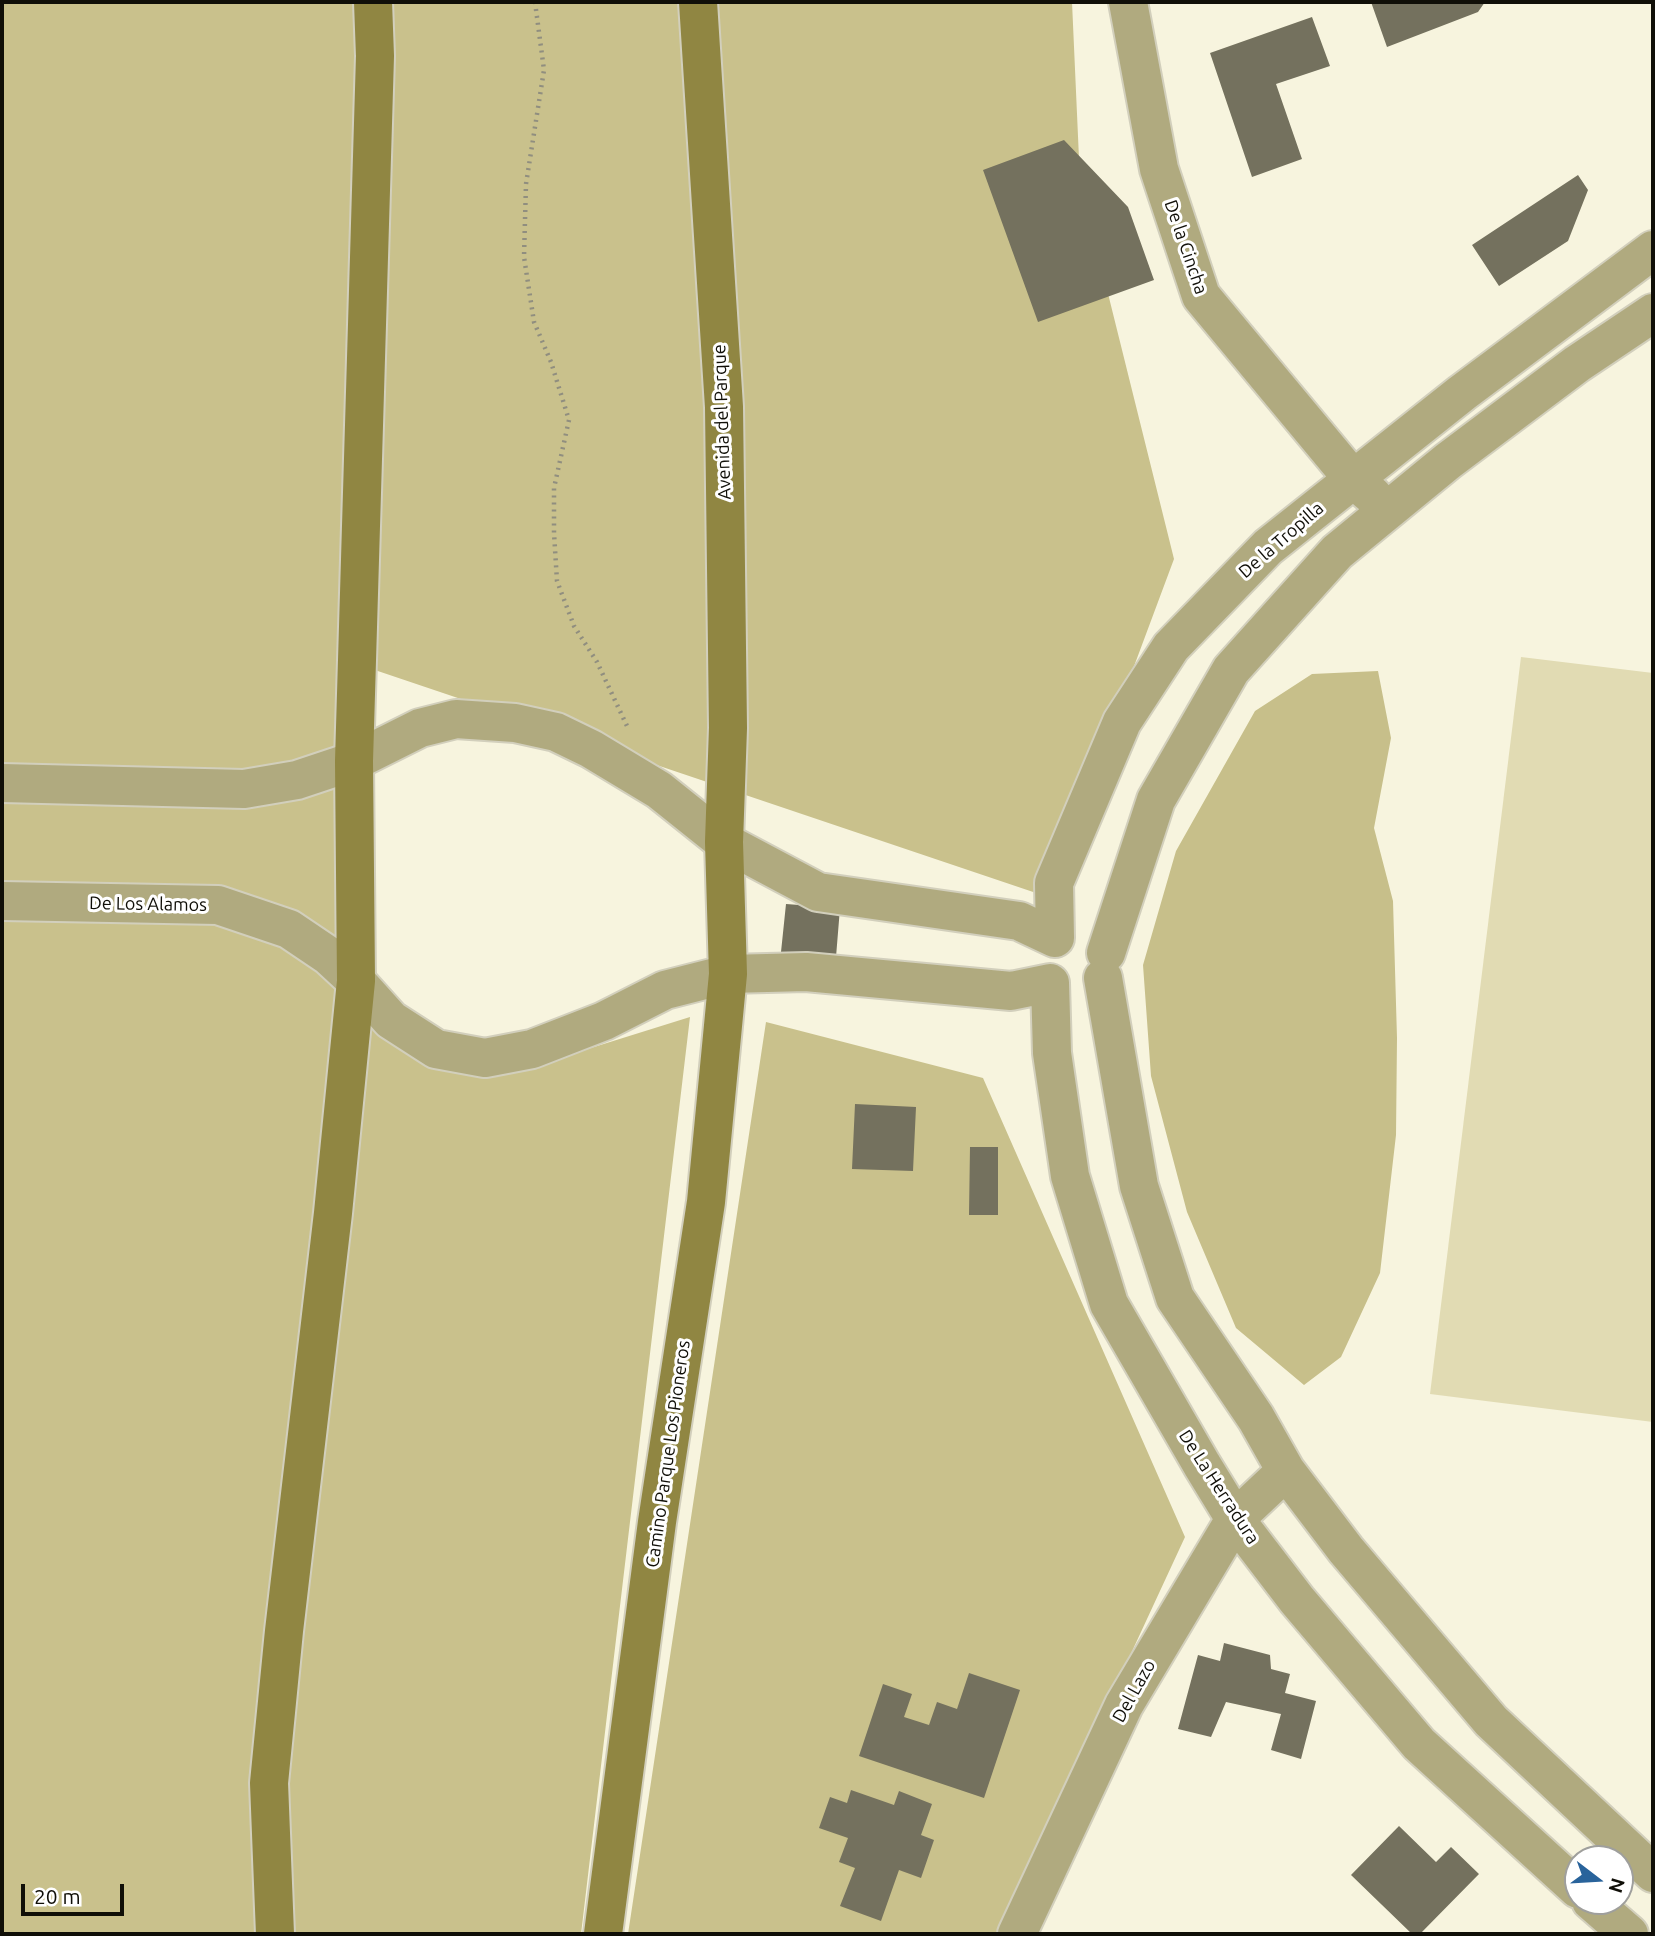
<!DOCTYPE html>
<style>
body{margin:0}
#map{position:relative;width:1655px;height:1936px;overflow:hidden;background:#f7f4de;font-family:Ubuntu,sans-serif}
canvas{display:block}
.frame{position:absolute;inset:0;border:4px solid #100f08;pointer-events:none}
.north{position:absolute;left:1564px;top:1845px;width:70px;height:70px;box-sizing:border-box;background:#fff;border:2px solid #9f9f9c;border-radius:50%;rotate:107deg;font-size:19px;font-weight:700;line-height:28px;text-align:center;color:#100f08}
.north::after{content:'';display:block;margin:auto;width:24px;height:32px;background:#29639b;clip-path:polygon(50% 0,100% 100%,50% 72%,0 100%)}
.scale{position:absolute;left:21px;top:1884px;width:103px;height:32px;box-sizing:border-box;border:4px solid #100f08;border-top:0;padding-left:9px;font-size:21px;line-height:24px;white-space:nowrap;color:#100f08;-webkit-text-stroke:5px #fff;paint-order:stroke}
</style>
<div id="map">
<canvas width="1655" height="1936"></canvas>
<div class="frame"></div>
<div class="north">N</div>
<div class="scale">20 m</div>
</div>
<script>
const ctx = document.querySelector('canvas').getContext('2d');
ctx.lineJoin = 'round';
function fill(path, color) { ctx.fillStyle = color; ctx.fill(path, 'evenodd'); }
const poly = rows => new Path2D(rows.map(r => 'M' + r).join(''));
function trace(path, color, width, dash) { ctx.strokeStyle = color; ctx.lineWidth = width; ctx.lineCap = dash ? 'butt' : 'round'; ctx.setLineDash(dash || []); ctx.stroke(path); }
function label(font, color, halo, rows, align = 'center') {
  ctx.font = font + ' Ubuntu,sans-serif'; ctx.lineWidth = 6; ctx.setLineDash([]); ctx.textBaseline = 'middle'; ctx.strokeStyle = halo; ctx.fillStyle = color; for (const [text, x, y, turn = 0] of rows) {
    ctx.save(); ctx.translate(x, y); ctx.rotate((+turn || 0) * Math.PI / 180); ctx.textAlign = isNaN(turn) ? turn : align; if (halo) ctx.strokeText(text, 0, 0); ctx.fillText(text, 0, 0); ctx.restore();
  }
}
fill(poly([
 [1521,657,1653,673,1653,1422,1430,1394]
]), '#e1dbb3');
fill(poly([
 [2,2,1072,2,1080,181,1174,559,1048,897,360,665,336,1018,578,1052,690,1017,581,1934,2,1934],
 [766,1022,983,1078,1185,1537,1001,1934,628,1934]
]), '#c9c18c');
fill(poly([
 [1378,671,1391,738,1374,828,1393,901,1397,1038,1396,1135,1380,1273,1341,1357,1304,1385,1236,1328,1187,1212,1151,1076,1143,965,1176,851,1255,711,1312,674]
]), '#c7bf8a');
fill(poly([
 [1371,2,1485,2,1478,12,1387,47],
 [1312,17,1330,66,1276,84,1302,159,1252,177,1210,53],
 [1064,140,1128,207,1154,280,1038,322,983,170],
 [1578,175,1588,190,1568,241,1499,286,1472,245],
 [786,904,840,908,836,957,781,952],
 [855,1104,916,1107,913,1171,852,1169],
 [970,1147,998,1147,998,1215,969,1215],
 [1224,1643,1270,1655,1271,1669,1290,1674,1285,1693,1316,1701,1301,1759,1271,1750,1281,1714,1226,1702,1211,1737,1178,1729,1198,1655,1220,1661],
 [969,1673,1020,1690,984,1798,859,1756,883,1684,912,1694,904,1717,929,1725,937,1702,957,1709],
 [851,1790,894,1805,899,1791,932,1804,921,1835,934,1840,921,1878,899,1870,881,1921,840,1906,855,1868,839,1862,848,1838,819,1828,830,1797,847,1803],
 [1399,1826,1436,1862,1451,1847,1479,1874,1420,1934,1412,1934,1351,1875]
]), '#74715e');
const minor = poly([
 [1128,2,1159,169,1201,296,1353,479,1373,496],
 [2,783,244,789,297,780,354,761,420,728,456,719,515,723,556,732,591,749,659,790,724,842,818,892,1019,921,1055,938,1054,883,1122,722,1171,647,1268,547,1462,393,1653,250],
 [2,901,218,905,289,929,329,956,356,981,391,1020,436,1049,485,1058,532,1049,604,1021,665,990,728,974,806,972,1011,991,1050,983,1052,1053,1070,1176,1109,1304,1202,1465,1235,1519,1297,1600,1419,1744,1578,1889],
 [1106,953,1156,800,1231,670,1337,552,1448,461,1577,364,1653,313],
 [1103,978,1139,1186,1175,1298,1256,1418,1286,1471,1346,1550,1491,1721,1653,1873],
 [1591,1901,1629,1934],
 [1017,1934,1124,1705,1235,1519,1286,1471]
]);
const secondary = poly([
 [275,1934,269,1783,284,1631,333,1213,356,981,354,761,375,56,373,2],
 [603,1934,657,1522,706,1202,728,974,724,842,728,728,724,407,698,2]
]);
trace(minor, '#d2cfbc', 42);
trace(secondary, '#d2cfbc', 42);
trace(poly([
 [535,2,544,70,526,184,524,257,534,322,551,362,569,420,554,488,554,533,557,581,574,626,597,662,627,726]
]), '#908e7f', 4.5, [2, 5]);
trace(minor, '#b0aa7f', 38);
trace(secondary, '#908642', 38);
label('18px', '#100f08', '#fff', [
 ["De la Cincha",1186,247,71],
 ["Avenida del Parque",722,422,-92],
 ["De la Tropilla",1281,540,-41],
 ["De Los Alamos",148,904,1],
 ["Camino Parque Los Pioneros",668,1454,-82],
 ["De La Herradura",1219,1487,57],
 ["Del Lazo",1134,1691,-61]
]);
</script>
